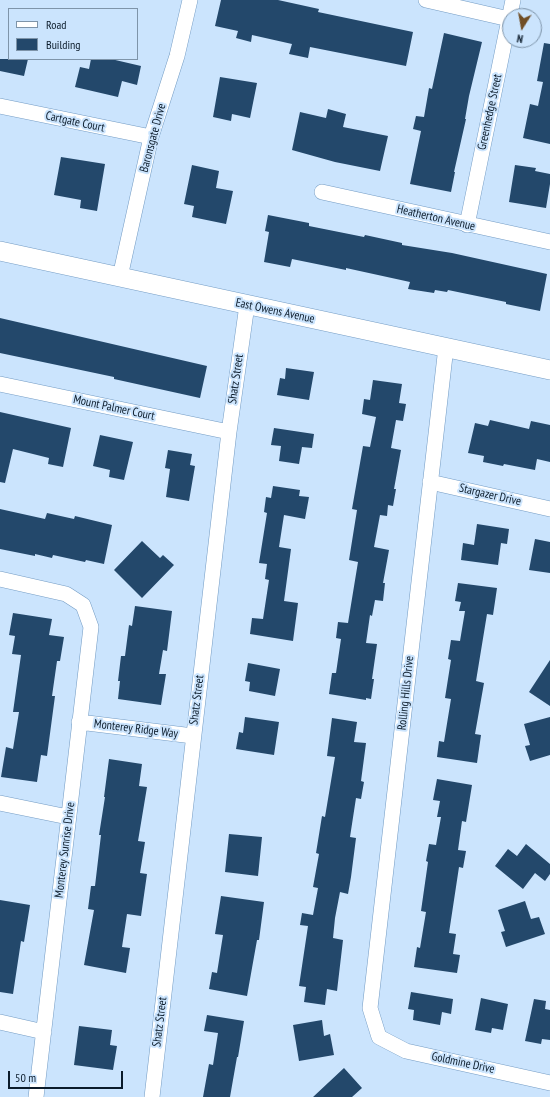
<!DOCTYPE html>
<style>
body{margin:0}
#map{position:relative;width:550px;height:1097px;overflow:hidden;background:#cbe4fd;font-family:"PT Sans Narrow",sans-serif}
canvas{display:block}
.legend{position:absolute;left:8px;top:8px;width:130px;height:52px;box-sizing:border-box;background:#cbe4fd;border:1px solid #7e94a9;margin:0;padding:5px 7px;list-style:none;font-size:12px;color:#0b1b2a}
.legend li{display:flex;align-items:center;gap:8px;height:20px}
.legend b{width:20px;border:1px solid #7e94a9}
.north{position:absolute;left:502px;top:8px;width:40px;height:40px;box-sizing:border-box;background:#cbe4fd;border:1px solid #7e94a9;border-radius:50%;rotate:191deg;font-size:11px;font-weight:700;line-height:16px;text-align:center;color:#0b1b2a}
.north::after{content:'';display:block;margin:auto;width:14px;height:18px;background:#704e26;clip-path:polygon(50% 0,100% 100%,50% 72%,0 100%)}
.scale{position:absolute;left:8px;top:1071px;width:115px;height:18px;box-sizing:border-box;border:2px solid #0b1b2a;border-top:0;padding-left:5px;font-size:12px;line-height:14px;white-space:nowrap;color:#0b1b2a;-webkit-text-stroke:3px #cbe4fd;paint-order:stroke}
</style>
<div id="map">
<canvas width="550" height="1097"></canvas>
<ul class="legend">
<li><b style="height:5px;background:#fff"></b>Road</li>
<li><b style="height:11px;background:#23486b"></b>Building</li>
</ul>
<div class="north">N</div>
<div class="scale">50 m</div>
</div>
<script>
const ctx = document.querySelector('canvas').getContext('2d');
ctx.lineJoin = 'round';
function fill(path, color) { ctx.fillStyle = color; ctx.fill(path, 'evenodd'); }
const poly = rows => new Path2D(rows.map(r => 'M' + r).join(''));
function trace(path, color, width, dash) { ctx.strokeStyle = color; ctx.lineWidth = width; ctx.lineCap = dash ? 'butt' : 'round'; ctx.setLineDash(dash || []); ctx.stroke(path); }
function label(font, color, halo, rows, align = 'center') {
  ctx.font = font + ' "PT Sans Narrow",sans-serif'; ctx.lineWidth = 4; ctx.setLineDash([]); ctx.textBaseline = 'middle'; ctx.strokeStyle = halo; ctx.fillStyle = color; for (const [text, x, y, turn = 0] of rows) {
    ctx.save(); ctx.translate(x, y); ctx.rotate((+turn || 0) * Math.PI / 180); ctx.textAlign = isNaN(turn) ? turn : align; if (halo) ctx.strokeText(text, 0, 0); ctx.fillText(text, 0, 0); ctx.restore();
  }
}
fill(poly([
 [221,0,278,0,319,9,318,12,413,32,406,66,310,47,308,58,289,54,292,44,252,35,251,42,236,38,238,31,215,26],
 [444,33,482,42,469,96,465,119,466,119,454,172,455,172,451,192,410,184,421,131,413,129,416,116,424,117,429,88,432,89],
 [544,43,550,44,550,144,523,138,530,104,538,106,543,82,537,81],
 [0,59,28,59,24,76,0,71],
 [91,59,111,59,141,66,137,85,122,81,118,97,75,87,80,67,89,69],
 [220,77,257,83,250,118,232,114,231,121,213,117],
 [328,109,346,114,343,127,388,136,380,171,335,162,292,150,300,112,326,118],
 [61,157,105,164,97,211,80,208,81,200,54,195],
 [192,165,219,171,216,188,233,191,226,224,192,217,194,206,184,204],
 [515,165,536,168,535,171,550,174,550,184,546,208,509,202],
 [268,215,309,223,309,226,364,237,365,235,402,243,402,245,452,253,547,274,540,311,506,304,506,302,448,290,447,292,435,290,434,293,408,289,410,282,346,268,346,270,292,259,290,267,264,262,269,232,265,231],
 [0,318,207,366,200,398,114,379,114,377,0,353],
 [286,368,314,372,309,400,277,395,280,378,285,379],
 [373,380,402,384,399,403,406,404,403,421,396,420,391,448,401,450,394,489,396,489,393,506,388,505,387,516,380,515,374,547,389,550,383,583,385,583,383,601,375,600,372,616,370,615,366,643,377,644,372,679,374,679,371,699,366,698,366,700,329,694,332,673,336,673,341,639,336,638,338,622,348,623,358,562,349,560,357,510,352,509,363,446,370,447,376,417,362,414,364,399,370,400],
 [0,412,71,428,63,467,48,464,49,458,13,449,5,483,0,482],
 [490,420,529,429,531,421,550,425,550,462,537,459,535,470,504,464,503,466,483,462,484,456,468,453,475,423,488,426],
 [274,428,314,434,312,448,302,447,299,464,279,461,281,446,271,445],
 [100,435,133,442,124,480,109,477,110,470,93,466],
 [168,450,192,454,190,465,195,466,189,501,166,497,170,469,165,468],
 [273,486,300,490,299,496,309,497,305,519,284,515,279,547,291,549,284,601,298,603,293,641,250,634,252,618,263,619,269,580,265,579,267,564,259,563,267,513,264,512,266,497,271,498],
 [0,509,45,519,47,513,74,519,75,516,112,525,104,564,86,560,85,562,53,555,52,558,35,554,35,556,0,549],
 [477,524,509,529,507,544,501,543,498,565,461,560,463,543,474,545],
 [535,539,550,542,550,573,529,570],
 [142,541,160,558,163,555,174,565,142,598,114,570],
 [458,583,497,588,493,615,487,614,476,681,484,683,475,734,481,735,477,763,437,757,439,741,444,742,451,699,445,698,451,660,448,659,451,640,460,641,465,611,459,611,461,602,455,601],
 [135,606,172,611,167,651,163,650,159,674,166,674,161,705,118,699,120,681,118,681,121,656,125,656,129,625,132,626],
 [13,613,52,619,49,635,64,637,60,661,57,661,52,696,55,696,47,756,41,755,37,782,1,777,6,747,13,749,19,712,13,712,21,655,12,654,15,636,9,635],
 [550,660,550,706,529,692],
 [248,663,280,669,275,696,249,691,250,682,245,681],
 [245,717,279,722,274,755,236,749,239,732,243,733],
 [550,717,550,755,530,761,525,746,530,745,524,724],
 [332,718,357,722,354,742,366,743,361,781,364,782,361,799,356,798,350,837,356,838,351,877,348,894,340,892,335,918,333,938,343,940,337,991,327,989,325,1005,304,1002,306,987,299,986,308,926,300,925,302,913,313,915,318,888,313,887,319,854,316,853,322,816,325,817,335,757,327,756],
 [109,759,142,764,139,786,147,787,138,841,145,842,140,873,147,874,141,916,127,914,122,947,130,948,126,973,84,965,94,910,88,909,91,886,95,886,101,835,99,835,105,797,104,797],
 [437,779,472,785,466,822,462,821,458,850,466,851,463,868,459,867,449,933,456,934,453,954,460,955,457,973,414,967,417,947,420,948,426,912,421,911,428,862,426,861,429,844,436,845,441,817,437,817,440,801,433,800],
 [229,834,262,837,258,876,225,872],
 [526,844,550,864,550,874,545,881,535,873,523,889,495,866,508,849,517,856],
 [221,896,264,902,259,940,257,940,247,996,209,989,212,972,217,973,223,935,215,934],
 [0,900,30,905,24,942,21,941,13,994,0,992],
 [525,901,531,919,539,917,545,934,506,947,501,932,505,931,498,910],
 [411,992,453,999,451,1014,442,1012,440,1025,413,1020,414,1010,408,1009],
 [481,998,508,1004,503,1030,492,1028,491,1033,475,1030],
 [534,999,546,1001,545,1009,550,1010,550,1040,542,1039,541,1044,525,1041],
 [207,1015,244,1021,238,1057,237,1057,230,1097,203,1097,209,1064,213,1065,218,1033,204,1031],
 [322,1020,324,1036,330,1034,334,1055,299,1061,293,1025],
 [79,1026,112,1030,110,1045,117,1046,113,1070,74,1065],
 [344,1068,362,1088,352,1097,313,1097]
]), '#23486b');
const minor = poly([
 [426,0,509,19],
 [0,106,151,137],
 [322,192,550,242],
 [467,225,513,0],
 [120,277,151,137,177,56,190,0],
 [446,347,370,1008,379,1037,406,1051,550,1083],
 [0,384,229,432],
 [430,482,550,509],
 [0,579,66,594,83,605,91,627,36,1097],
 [79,722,193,736],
 [0,803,68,817],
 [0,1022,44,1032],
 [152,1097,229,432,247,305]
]);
const major = poly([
 [0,251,550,370]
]);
trace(minor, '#749cc4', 16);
trace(major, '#749cc4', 20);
trace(minor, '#fff', 15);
trace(major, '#fff', 19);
label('12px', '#0b1b2a', '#cbe4fd', [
 ["Greenhedge Street",490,112,-78],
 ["Cartgate Court",75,122,12],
 ["Baronsgate Drive",153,138,-75],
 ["Heatherton Avenue",436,218,13],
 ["East Owens Avenue",275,311,12],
 ["Shatz Street",236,379,-82],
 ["Mount Palmer Court",114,408,12],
 ["Stargazer Drive",490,495,13],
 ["Rolling Hills Drive",406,693,-84],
 ["Shatz Street",197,700,-83],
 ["Monterey Ridge Way",136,729,7],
 ["Monterey Sunrise Drive",65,850,-83],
 ["Shatz Street",160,1022,-83],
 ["Goldmine Drive",463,1063,12]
]);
</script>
